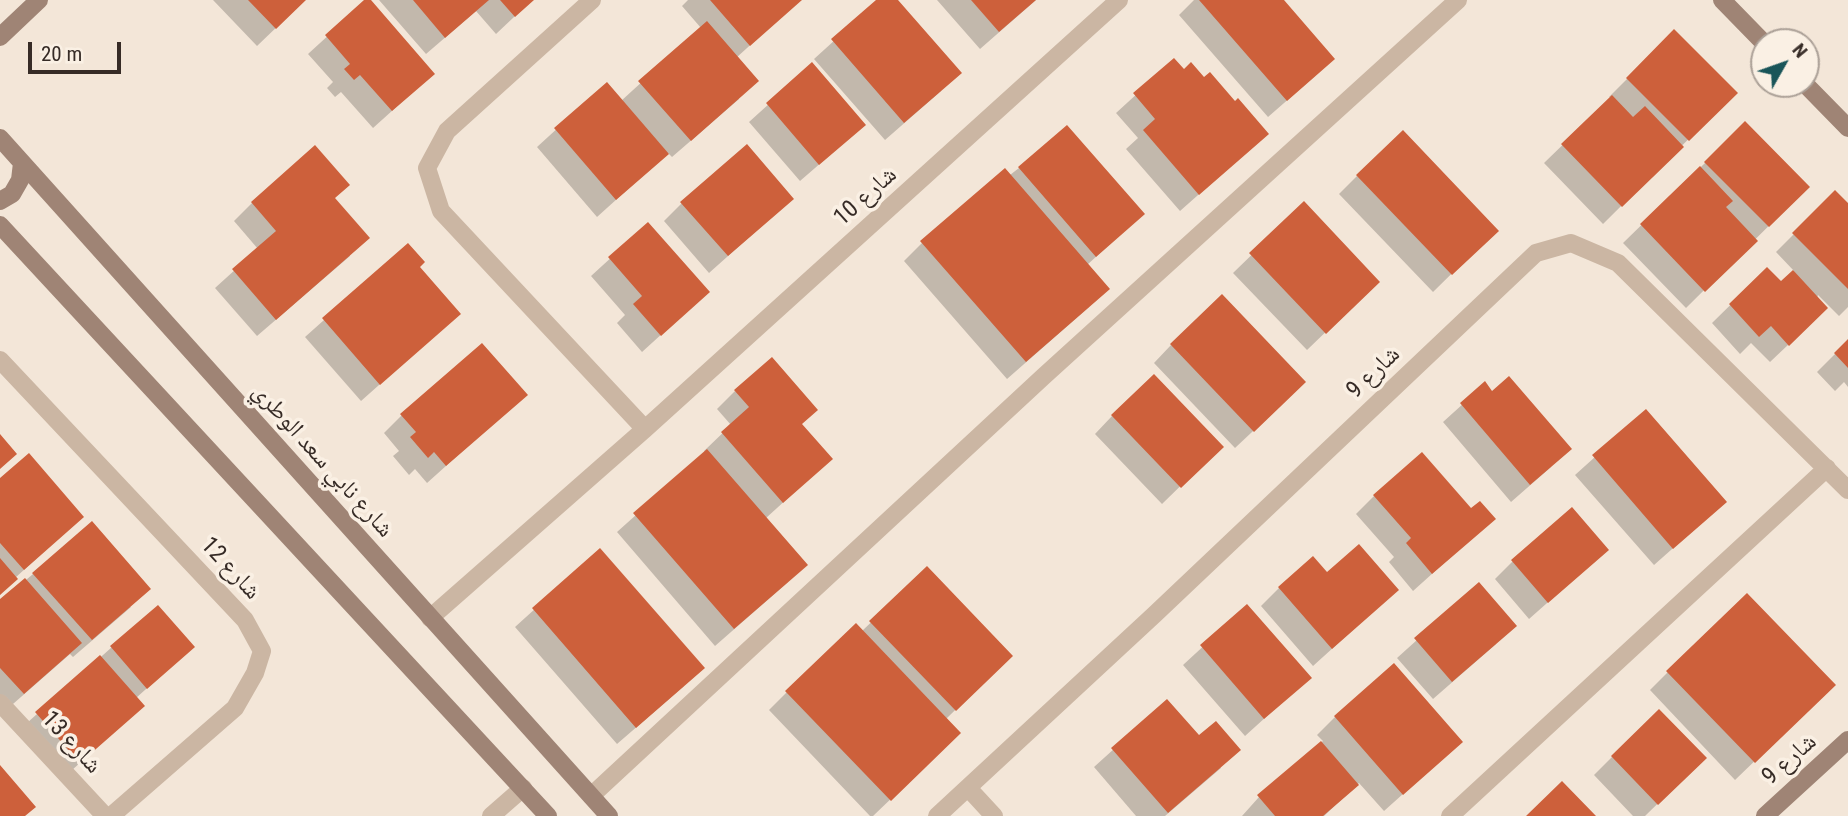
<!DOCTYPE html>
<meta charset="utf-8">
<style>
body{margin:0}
#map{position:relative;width:1848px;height:816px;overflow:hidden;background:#f3e6d8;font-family:"Roboto Condensed",sans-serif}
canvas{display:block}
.north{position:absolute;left:1750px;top:28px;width:70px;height:70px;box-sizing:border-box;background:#faf0e4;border:2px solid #aca198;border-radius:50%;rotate:50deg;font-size:19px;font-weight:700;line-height:28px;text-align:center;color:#362b26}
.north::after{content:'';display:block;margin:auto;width:24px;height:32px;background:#195559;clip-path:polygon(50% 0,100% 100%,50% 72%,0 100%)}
.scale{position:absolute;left:28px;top:42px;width:93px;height:32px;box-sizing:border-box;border:4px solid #362b26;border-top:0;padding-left:9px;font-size:21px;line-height:24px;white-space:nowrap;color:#362b26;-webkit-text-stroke:5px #faf0e4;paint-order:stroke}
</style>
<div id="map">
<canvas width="1848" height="816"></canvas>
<div class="north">N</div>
<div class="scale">20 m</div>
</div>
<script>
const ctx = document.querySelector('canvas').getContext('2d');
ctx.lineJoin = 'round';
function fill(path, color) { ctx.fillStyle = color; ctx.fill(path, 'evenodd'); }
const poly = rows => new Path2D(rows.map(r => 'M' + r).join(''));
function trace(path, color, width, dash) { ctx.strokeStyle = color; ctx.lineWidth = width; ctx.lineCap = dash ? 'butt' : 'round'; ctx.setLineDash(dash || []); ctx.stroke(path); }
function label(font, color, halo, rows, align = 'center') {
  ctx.font = font + ' "Roboto Condensed","Noto Naskh Arabic",sans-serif'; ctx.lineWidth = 7; ctx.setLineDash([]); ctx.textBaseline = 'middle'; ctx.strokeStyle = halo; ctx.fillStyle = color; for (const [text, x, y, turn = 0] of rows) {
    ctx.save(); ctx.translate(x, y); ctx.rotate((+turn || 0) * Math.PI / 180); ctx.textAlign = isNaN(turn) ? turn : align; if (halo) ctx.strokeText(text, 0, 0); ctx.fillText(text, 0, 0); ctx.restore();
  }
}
fill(poly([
 [213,0,305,0,257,46],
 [367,0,433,74,373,128,341,92,335,97,327,88,333,82,308,54],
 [379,0,532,0,496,34,476,11,426,54],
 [688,0,800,0,736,58,739,99,672,157,668,153,597,217,537,147,606,84,621,101,701,28,682,6],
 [879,0,896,0,941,91,885,140,814,59],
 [937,0,1036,0,980,49],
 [1194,0,1282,0,1315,76,1268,117,1179,15],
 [1674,32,1735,93,1603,224,1544,163,1611,98,1609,97],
 [1174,60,1184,71,1204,79,1235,103,1267,134,1180,211,1126,149,1138,138,1116,113],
 [812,65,845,142,800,181,749,122],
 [1745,124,1808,187,1686,308,1623,243],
 [1019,168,1143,214,1087,265,1089,307,1007,379,904,261,922,243],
 [1357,176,1496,230,1433,292,1339,194],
 [1835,193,1848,206,1848,307,1839,316,1818,295,1808,326,1770,362,1751,343,1740,354,1712,323,1767,269,1781,284,1794,271,1776,252],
 [334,199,350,256,257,336,215,288,258,249,234,221,252,203],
 [792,199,709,273,664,221,682,203],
 [1304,204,1360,299,1307,350,1233,273],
 [648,224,708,292,642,352,617,323,625,315,591,276],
 [408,245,418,267,459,314,361,401,305,337],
 [1848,341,1848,387,1844,382,1835,391,1817,372],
 [1171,345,1286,400,1235,448,1154,363],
 [1485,384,1551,467,1511,502,1443,422],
 [735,391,801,425,831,459,766,518,788,582,715,646,617,532,705,453,704,451,731,425,717,409],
 [525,395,427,483,415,469,409,475,393,456,399,451,384,433,402,415],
 [1646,411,1706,519,1654,565,1575,475],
 [1112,416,1203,464,1162,504,1095,434],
 [0,480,82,517,15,578,0,595],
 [1374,496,1471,511,1493,519,1413,591,1389,562,1394,557,1356,514],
 [600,550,684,686,617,744,515,627],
 [1607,550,1529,619,1495,579,1513,561],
 [927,569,992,674,946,719,941,751,873,816,870,816,769,710,787,692,862,631],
 [33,574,131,607,73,657,70,654,5,711,0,706,0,602],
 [1327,574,1397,590,1313,666,1261,606,1279,588],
 [1478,585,1496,644,1433,699,1397,658],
 [1247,606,1309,678,1245,736,1183,665],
 [112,647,193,647,136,698,143,706,61,780,18,731],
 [1668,672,1815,703,1735,780,1650,690],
 [1167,701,1221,768,1165,816,1136,816,1094,767],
 [1335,717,1461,742,1384,811,1359,783,1324,816,1242,816,1259,797,1323,741,1317,735],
 [1612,757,1686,776,1645,816,1633,816,1594,775]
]), '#0003');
fill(poly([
 [248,0,306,0,276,29],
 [364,0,371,0,435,74,392,111,360,75,354,80,344,69,350,64,325,35],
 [413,0,489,0,445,38],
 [500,0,534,0,515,17],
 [710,0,802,0,750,46],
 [876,0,898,0,962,73,904,123,831,39],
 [971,0,1036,0,999,32],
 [1199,0,1284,0,1335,59,1287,101],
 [707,21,759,81,691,141,638,81],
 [1674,29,1738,93,1689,141,1626,78],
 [1174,58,1184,69,1191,62,1204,77,1210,72,1235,101,1238,98,1269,134,1199,195,1143,130,1155,119,1133,93],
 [812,62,866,125,819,165,766,103],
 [607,82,669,154,616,200,554,128],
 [1612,95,1633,117,1645,106,1684,147,1622,207,1561,144],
 [1745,121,1810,187,1769,227,1704,162],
 [1067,125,1145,214,1096,257,1018,167],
 [1403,130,1499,231,1452,275,1356,175],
 [747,144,794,199,728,256,680,202],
 [315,145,350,185,335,198,370,238,276,320,232,269,276,231,251,202],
 [1700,166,1733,201,1726,207,1758,241,1705,292,1640,224],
 [1005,168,1110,289,1026,362,920,241],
 [1835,190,1848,203,1848,289,1792,233],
 [1304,201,1380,282,1326,334,1249,253],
 [648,222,710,292,661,336,633,304,642,296,608,257],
 [408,243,425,262,420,267,461,314,380,385,322,318],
 [1767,267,1781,281,1793,270,1828,308,1789,346,1771,326,1759,337,1729,304],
 [1222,294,1306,382,1254,432,1170,344],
 [1848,339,1848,368,1834,353],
 [482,343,528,395,446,466,434,452,428,458,410,437,416,432,400,414],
 [772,357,818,410,802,424,833,459,783,503,721,432,749,407,734,390],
 [1154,374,1224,447,1181,488,1111,415],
 [1509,376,1572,449,1530,485,1460,403,1485,381,1492,391],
 [1646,409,1727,502,1673,549,1592,455],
 [0,434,17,454,0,469],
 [707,449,808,565,734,629,633,513],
 [1422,452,1471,508,1480,501,1496,519,1432,574,1406,543,1411,538,1373,495],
 [29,453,84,517,24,570,0,543,0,478],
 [1572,507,1609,550,1548,603,1511,560],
 [92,521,151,589,92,640,32,573],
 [1359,544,1399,590,1332,649,1278,587,1313,556,1327,572],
 [600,548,705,668,636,728,532,608],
 [0,558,18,579,0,595],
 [927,566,1013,656,956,711,869,621],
 [25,578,82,643,24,694,0,668,0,599],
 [1479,582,1517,626,1452,682,1414,638],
 [1747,593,1836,685,1755,763,1666,671],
 [1247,604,1312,678,1264,719,1200,645],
 [158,605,195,647,147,689,110,646],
 [856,623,961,733,891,801,785,691],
 [100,655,145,706,80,763,35,712],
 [1394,663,1463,742,1403,795,1334,716],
 [1167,699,1199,735,1216,721,1241,750,1168,813,1111,748],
 [1659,709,1707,758,1658,805,1611,756],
 [1321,741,1359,785,1323,816,1275,816,1257,795],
 [0,765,36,807,25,816,0,816],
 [1562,781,1596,816,1526,816]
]), '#cd603b');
trace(poly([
 [592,0,447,131,427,168,441,211,645,429],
 [0,360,245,620,262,651,255,673,235,708,111,816],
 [430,618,645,429,1119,0],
 [0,703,105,816],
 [969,789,994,816],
 [591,796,1044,376,1458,0],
 [491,816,523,788],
 [937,816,1154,615,1536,253,1571,243,1618,263,1848,490],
 [1450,816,1827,468]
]), '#cbb6a3', 18);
trace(poly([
 [1722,0,1764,43],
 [0,37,39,0],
 [1805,84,1848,128],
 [0,138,609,816],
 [0,201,12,194,20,180,22,163],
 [0,225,548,816],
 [1765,816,1848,740]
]), '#9f8475', 18);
label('24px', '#362b26', '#faf0e4', [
 ["شارع 10",866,197,-42],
 ["شارع 9",1374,373,-44],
 ["شارع نابي سعد الوطري",322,461,48],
 ["شارع 12",230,569,47],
 ["شارع 13",71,743,47],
 ["شارع 9",1790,760,-42]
]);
</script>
